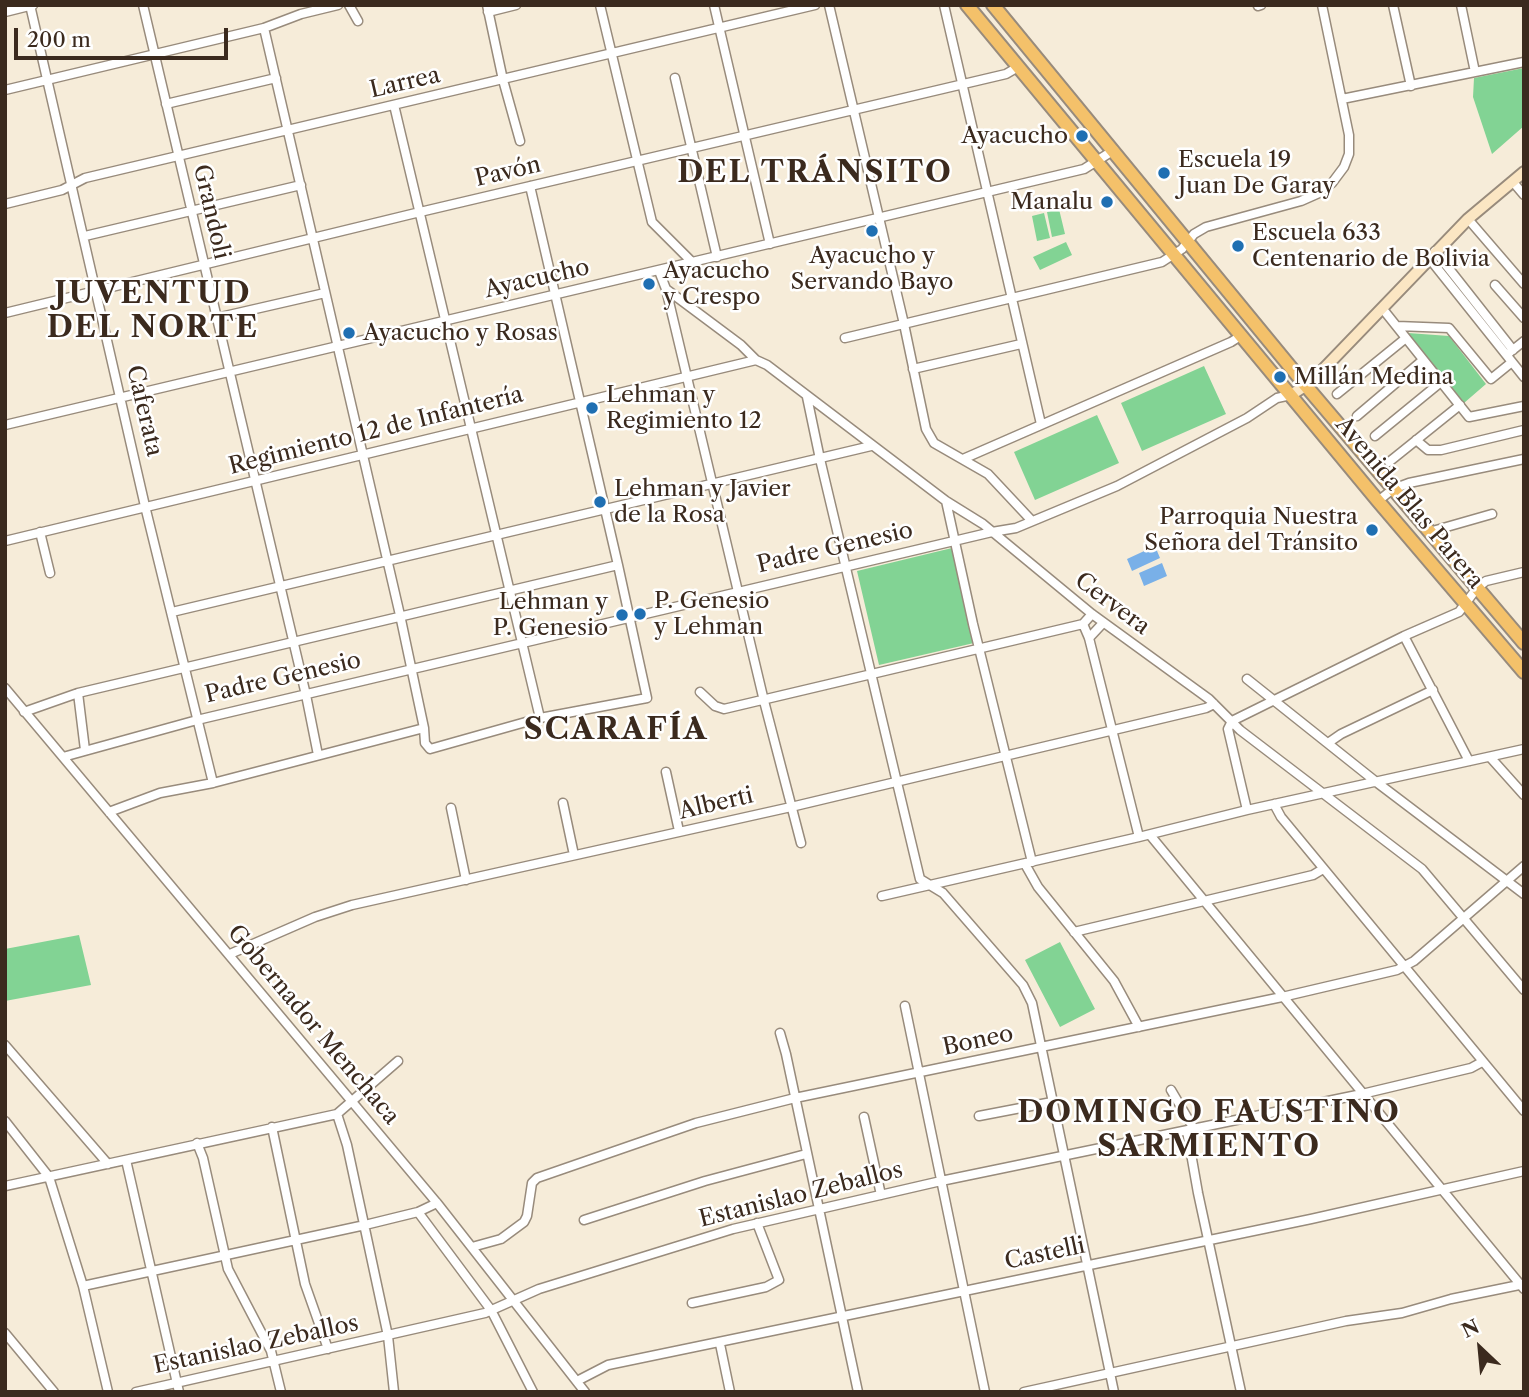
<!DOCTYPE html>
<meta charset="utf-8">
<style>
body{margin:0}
#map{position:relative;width:1529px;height:1397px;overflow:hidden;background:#f6ecd9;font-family:"Libre Caslon Text",serif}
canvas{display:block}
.frame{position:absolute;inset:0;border:7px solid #3b2a1e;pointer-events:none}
.north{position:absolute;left:1445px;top:1313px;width:70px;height:70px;-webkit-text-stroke:5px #fff;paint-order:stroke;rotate:334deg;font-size:19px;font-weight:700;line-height:28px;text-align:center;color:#3b2a1e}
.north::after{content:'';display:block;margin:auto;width:24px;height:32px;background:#3b2a1e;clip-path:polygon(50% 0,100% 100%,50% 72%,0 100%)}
.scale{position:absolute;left:14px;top:28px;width:214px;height:32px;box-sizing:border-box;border:4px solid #3b2a1e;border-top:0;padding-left:9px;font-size:21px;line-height:24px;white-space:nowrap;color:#3b2a1e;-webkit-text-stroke:5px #fff;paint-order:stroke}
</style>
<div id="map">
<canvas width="1529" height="1397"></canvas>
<div class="frame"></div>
<div class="north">N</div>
<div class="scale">200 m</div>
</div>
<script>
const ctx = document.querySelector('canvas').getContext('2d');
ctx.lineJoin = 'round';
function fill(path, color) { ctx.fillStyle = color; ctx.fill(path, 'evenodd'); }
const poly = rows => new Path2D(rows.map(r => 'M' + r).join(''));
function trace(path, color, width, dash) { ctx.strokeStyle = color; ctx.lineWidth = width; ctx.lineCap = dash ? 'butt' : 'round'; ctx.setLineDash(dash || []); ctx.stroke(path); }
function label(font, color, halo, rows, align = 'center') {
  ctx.font = font + ' "Libre Caslon Text",serif'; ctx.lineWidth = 5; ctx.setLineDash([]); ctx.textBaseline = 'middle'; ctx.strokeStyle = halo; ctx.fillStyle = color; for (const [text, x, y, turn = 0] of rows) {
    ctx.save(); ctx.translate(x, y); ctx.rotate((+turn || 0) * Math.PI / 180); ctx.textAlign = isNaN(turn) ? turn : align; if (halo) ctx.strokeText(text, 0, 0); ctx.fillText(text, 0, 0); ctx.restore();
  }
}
fill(poly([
 [1524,68,1524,126,1492,154,1473,97,1474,78],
 [1059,209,1065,234,1052,237,1047,212],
 [1044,213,1050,238,1037,241,1032,216],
 [1066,242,1072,255,1040,270,1033,257],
 [1408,333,1449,336,1486,384,1464,403],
 [1204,366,1226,414,1142,451,1121,403],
 [1097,415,1119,463,1035,500,1014,452],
 [952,548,974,643,879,665,857,571],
 [79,935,91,985,5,1001,5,949],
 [1060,942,1095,1009,1060,1027,1025,960]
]), '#82d394');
fill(poly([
 [1155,546,1160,558,1132,571,1127,559],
 [1162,563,1167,576,1144,586,1139,573]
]), '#79b0e8');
const street = poly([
 [30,5,145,506,213,783],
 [143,5,306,695,318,755],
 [349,5,358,21],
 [487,5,503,80,520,141],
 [600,5,652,222,693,263],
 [714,5,770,244],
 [829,5,904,324,926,429,934,443,988,474,1032,521],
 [944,5,1041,424],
 [1393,5,1411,86],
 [1461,5,1475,72],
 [1258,6,1261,5],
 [5,12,33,5],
 [488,12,516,5],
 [264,28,400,615,424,728,425,743,430,749,540,718,647,698,618,565,530,186],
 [675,78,717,257],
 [5,90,264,28,301,14,338,5],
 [1342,99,1524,62],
 [166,104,276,78],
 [394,105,540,718],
 [1513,182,1524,195],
 [5,204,62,190,85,178,815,5],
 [1468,219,1524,284],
 [85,236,301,185],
 [1435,251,1513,350],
 [1429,258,1524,377],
 [659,271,666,289,741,345,756,360,767,365,946,501,983,524,1092,614,1209,699,1240,730,1422,869,1524,990],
 [1495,285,1524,318],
 [666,289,764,701,801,843],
 [1382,308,1469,417,1524,406],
 [5,313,420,212,1006,74,1018,67],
 [216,318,325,293],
 [1397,326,1449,328,1491,379,1512,362],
 [845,338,1162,262,1182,249,1194,234,1206,227,1301,201,1319,193,1332,183,1344,167,1349,154,1349,135,1322,5],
 [1509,353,1524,341],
 [913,369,1021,344],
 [1337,394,1406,338],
 [807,397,820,459,920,879,943,893,1023,985,1032,1003,1114,1392],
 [1357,416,1423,360],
 [5,425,1084,169,1114,150],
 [1375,436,1441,382],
 [1416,440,1428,450,1441,450,1524,430],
 [963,459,1231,342,1242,335],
 [1389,462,1460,405],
 [946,501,973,624,1032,862],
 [1378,501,1393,489,1409,483,1524,459],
 [40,532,50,573],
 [1429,532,1492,514],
 [5,541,756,360],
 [172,612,871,446],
 [1083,624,1089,638,1139,837],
 [1404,636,1469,761],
 [1089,638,1103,623],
 [1247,679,1375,781,1524,894],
 [5,688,437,1203,585,1392],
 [700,692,715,706,724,709,1083,624,1092,614],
 [78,693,85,750],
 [24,712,78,693,618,565],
 [1328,743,1341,734,1433,690],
 [63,757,197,720,992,532,1016,528,1117,486,1247,418,1277,398,1291,395],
 [1490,757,1524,795],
 [666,772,679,831],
 [563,803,574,855],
 [1274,804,1281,817,1524,1111],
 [451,808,466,880],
 [1247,810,1228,729,1232,721,1404,636,1459,612,1477,588,1486,581,1524,572],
 [109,812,160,793,213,783,424,728],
 [1150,835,1524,1289],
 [1025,864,1038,887,1114,981,1139,1027],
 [882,896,1139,837,1247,810,1524,749],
 [1074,932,1313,875,1323,869],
 [230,954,315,917,352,905,791,807,1206,708,1214,704],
 [905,1006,985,1392],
 [780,1033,786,1054,858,1392],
 [5,1045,108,1164],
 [1171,1090,1194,1129],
 [337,1114,347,1145,388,1336,394,1392],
 [979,1116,1052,1102],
 [864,1117,881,1195],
 [5,1121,49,1177,83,1286,108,1392],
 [272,1127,305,1284,328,1349],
 [1187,1131,1198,1193,1241,1392],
 [197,1143,203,1158,228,1269,271,1351,281,1392],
 [126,1160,179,1392],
 [5,1186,337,1114,398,1061],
 [418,1212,491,1310,533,1392],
 [584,1220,705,1181,806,1154],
 [472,1247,501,1239,524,1222,527,1216,532,1183,537,1178,696,1123,795,1098,1282,997,1397,970,1414,961,1524,866],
 [83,1286,365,1225,418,1212,437,1203],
 [692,1303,766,1287,779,1280,757,1223],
 [5,1333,54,1392],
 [720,1344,730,1392],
 [577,1381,608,1365,1311,1219,1524,1171],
 [136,1392,485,1313,539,1289,733,1229,941,1181,1362,1094,1471,1068,1482,1062],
 [1024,1392,1346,1321,1402,1313,1451,1299,1524,1284]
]);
const secondary = poly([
 [1291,395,1311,382,1468,219,1524,172]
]);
const primary = poly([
 [967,5,1378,501,1524,672],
 [993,5,1306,386,1524,643]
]);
trace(street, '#988b7c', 11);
trace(secondary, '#988b7c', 14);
trace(primary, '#988b7c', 16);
trace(street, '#fff', 8);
trace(secondary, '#fbe6c3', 10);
trace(primary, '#f4c16a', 12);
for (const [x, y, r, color] of [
 [1082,136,7,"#1f6fb2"],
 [1164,173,7,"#1f6fb2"],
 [1107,202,7,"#1f6fb2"],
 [872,231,7,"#1f6fb2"],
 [1238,246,7,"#1f6fb2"],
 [649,284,7,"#1f6fb2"],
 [349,333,7,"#1f6fb2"],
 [1280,377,7,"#1f6fb2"],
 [592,408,7,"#1f6fb2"],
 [600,502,7,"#1f6fb2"],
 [1372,530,7,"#1f6fb2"],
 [640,614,7,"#1f6fb2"],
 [622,615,7,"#1f6fb2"]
]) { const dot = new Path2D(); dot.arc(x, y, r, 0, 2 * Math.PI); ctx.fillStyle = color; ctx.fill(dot); trace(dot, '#fff', 2.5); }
label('23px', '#3b2a1e', '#fff', [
 ["Larrea",405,83,-13],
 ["Pavón",508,172,-13],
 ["Grandoli",211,212,77],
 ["Ayacucho",537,279,-13],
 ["Caferata",144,411,77],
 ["Regimiento 12 de Infantería",376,431,-14],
 ["Avenida Blas Parera",1409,503,50],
 ["Padre Genesio",835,548,-13],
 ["Cervera",1112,604,37],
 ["Padre Genesio",283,678,-13],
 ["Alberti",716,804,-13],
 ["Gobernador Menchaca",313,1025,50],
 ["Boneo",978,1041,-12],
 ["Estanislao Zeballos",801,1195,-14],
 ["Castelli",1045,1254,-12],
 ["Estanislao Zeballos",256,1345,-12]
]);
label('23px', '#3b2a1e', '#fff', [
 ["Ayacucho",1068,136,"right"],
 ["Escuela 19",1178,160],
 ["Juan De Garay",1178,186],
 ["Manalu",1093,202,"right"],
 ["Escuela 633",1252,233],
 ["Centenario de Bolivia",1252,259],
 ["Ayacucho y",872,256,"center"],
 ["Servando Bayo",872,282,"center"],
 ["Ayacucho",663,271],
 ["y Crespo",663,297],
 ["Ayacucho y Rosas",363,333],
 ["Millán Medina",1294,377],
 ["Lehman y",606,395],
 ["Regimiento 12",606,421],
 ["Lehman y Javier",614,489],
 ["de la Rosa",614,515],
 ["Parroquia Nuestra",1358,517,"right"],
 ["Señora del Tránsito",1358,543,"right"],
 ["P. Genesio",654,601],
 ["y Lehman",654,627],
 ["Lehman y",608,602,"right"],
 ["P. Genesio",608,628,"right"]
], 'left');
ctx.letterSpacing = '2px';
label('bold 30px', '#3b2a1e', '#fff', [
 ["DEL TRÁNSITO",815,173],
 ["JUVENTUD",153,294],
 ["DEL NORTE",153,328],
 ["SCARAFÍA",616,730],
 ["DOMINGO FAUSTINO",1209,1113],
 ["SARMIENTO",1209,1147]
]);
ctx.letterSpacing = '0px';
</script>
